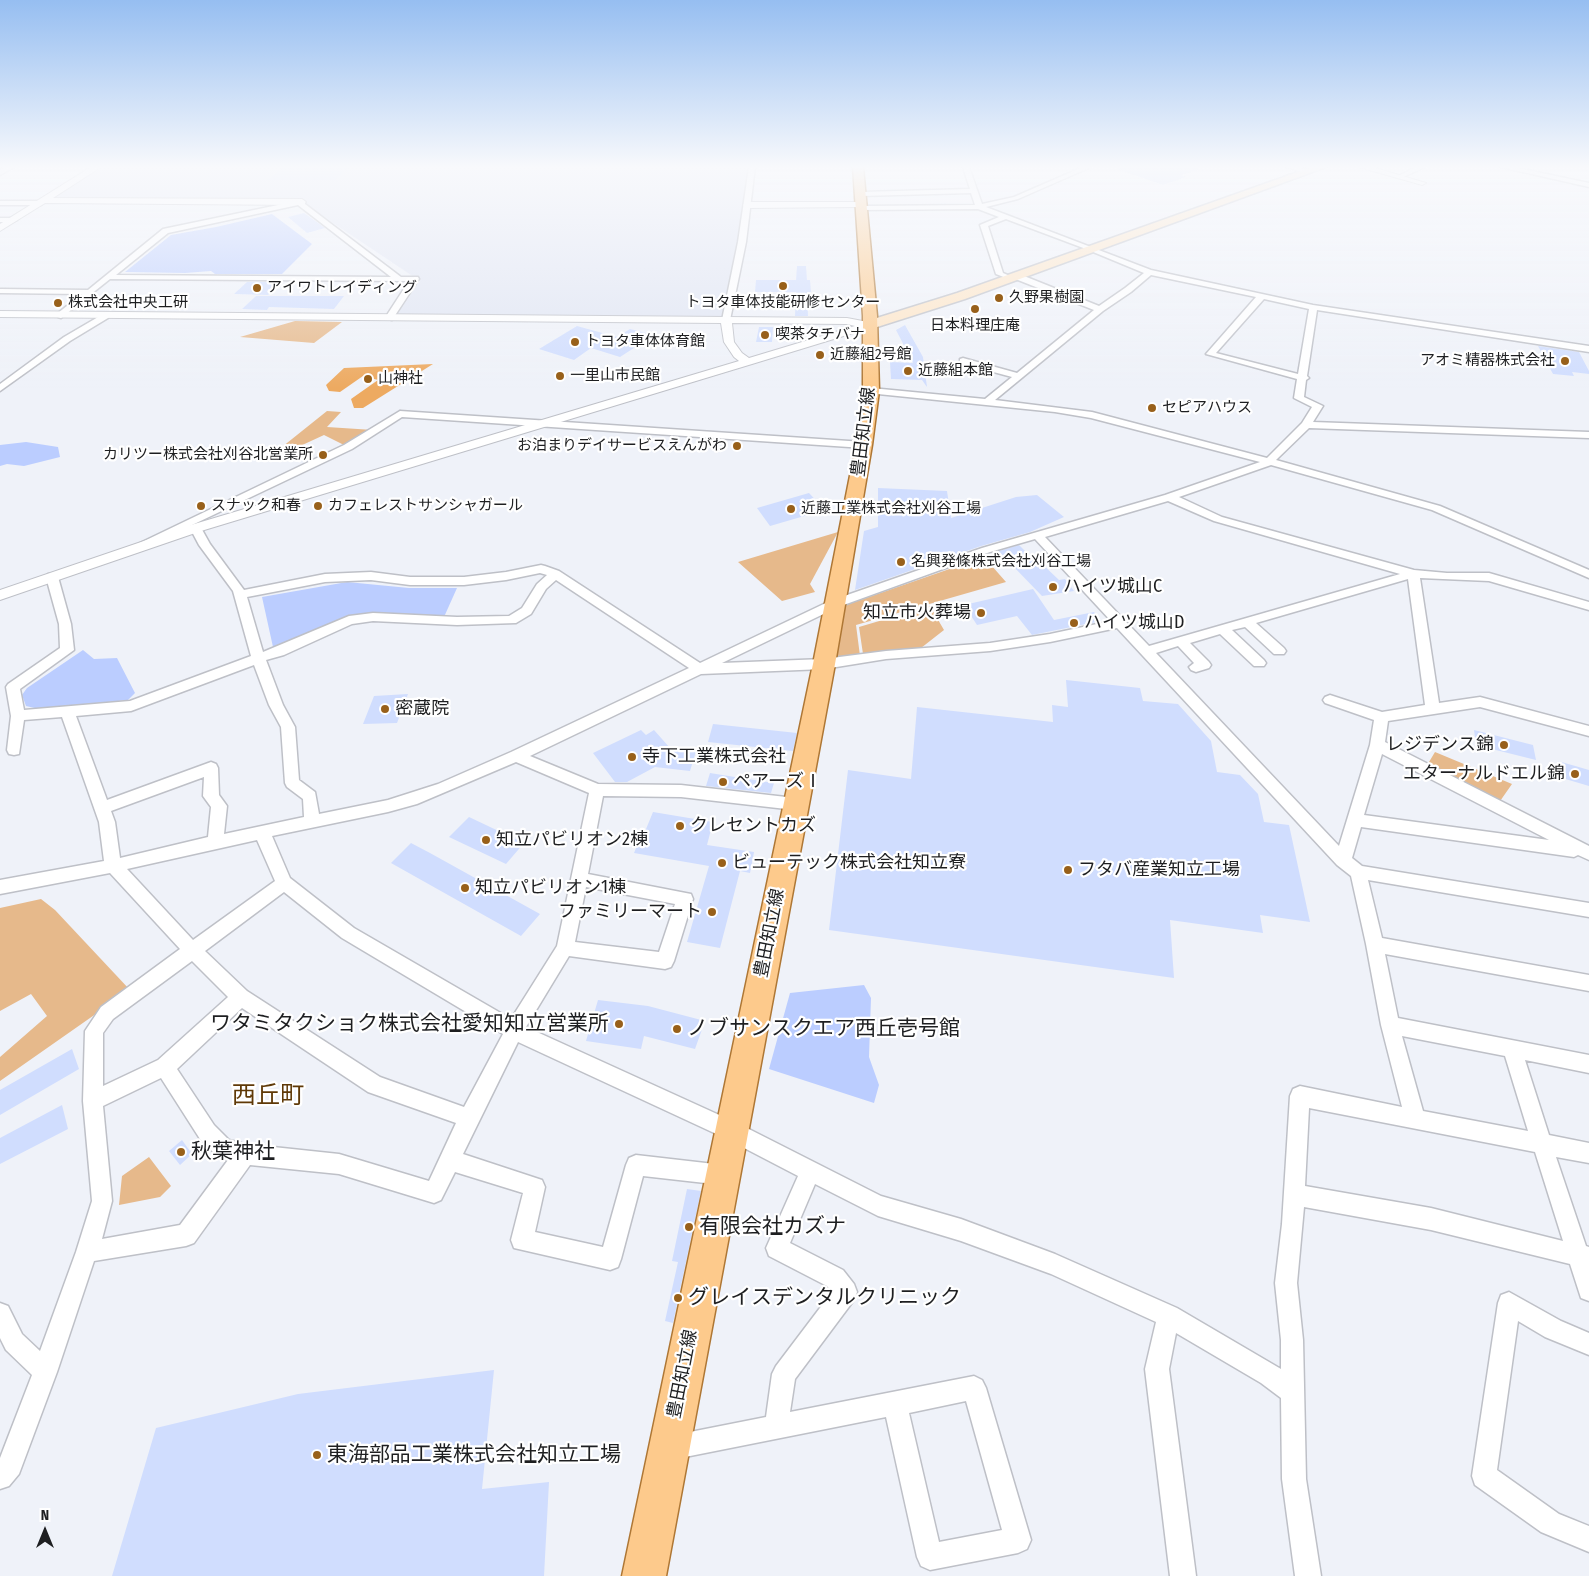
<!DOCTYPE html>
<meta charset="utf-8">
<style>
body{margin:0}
#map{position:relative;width:1589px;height:1576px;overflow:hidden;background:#eff2f9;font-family:"Fira Sans Condensed",sans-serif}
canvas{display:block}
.north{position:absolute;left:20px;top:1506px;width:50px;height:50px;-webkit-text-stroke:4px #fff;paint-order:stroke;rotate:0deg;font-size:14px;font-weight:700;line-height:20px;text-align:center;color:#1e1f21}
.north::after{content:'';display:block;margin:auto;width:18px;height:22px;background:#1e1f21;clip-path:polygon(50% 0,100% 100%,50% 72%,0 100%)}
</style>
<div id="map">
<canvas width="1589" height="1576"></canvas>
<div class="north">N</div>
</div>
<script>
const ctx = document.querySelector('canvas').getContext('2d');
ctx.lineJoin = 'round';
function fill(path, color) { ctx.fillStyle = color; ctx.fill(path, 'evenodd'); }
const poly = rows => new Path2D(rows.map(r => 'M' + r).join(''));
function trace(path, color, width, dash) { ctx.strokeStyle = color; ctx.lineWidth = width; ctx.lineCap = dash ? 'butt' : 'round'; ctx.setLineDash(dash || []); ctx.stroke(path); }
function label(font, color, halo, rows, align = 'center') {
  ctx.font = font + ' "Fira Sans Condensed","Noto Sans JP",sans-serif'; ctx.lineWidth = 4.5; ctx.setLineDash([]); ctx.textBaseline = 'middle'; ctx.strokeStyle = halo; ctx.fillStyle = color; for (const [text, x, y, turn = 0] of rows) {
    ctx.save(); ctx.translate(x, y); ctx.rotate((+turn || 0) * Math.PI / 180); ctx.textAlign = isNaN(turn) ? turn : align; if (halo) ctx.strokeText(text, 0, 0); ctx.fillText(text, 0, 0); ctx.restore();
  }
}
fill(poly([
 [101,167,749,167,731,301,725,316,722,318,396,316,420,281,300,201,50,199]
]), '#e0e5f3');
fill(poly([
 [295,321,342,322,314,343,240,337],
 [327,411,341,412,327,427,373,430,344,445,324,435,285,453,272,455],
 [838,532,810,584,815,592,782,601,738,562],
 [984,557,1006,582,856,625,860,656,836,659,843,606],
 [930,606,944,630,921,648,863,654,859,627],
 [1435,752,1512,784,1498,804,1426,767],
 [41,899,55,910,130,990,0,1081,0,1057,47,1016,31,994,0,1011,0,908],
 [149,1157,171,1186,160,1197,119,1205,122,1176]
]), '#e6b98b');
fill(poly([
 [433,364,363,408,354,408,351,399,378,380,363,376,340,392,329,391,326,385,344,368]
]), '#edaa61');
fill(poly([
 [272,214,312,244,282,274,215,274,211,271,185,273,125,272,171,235,216,227],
 [26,442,58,447,60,457,24,466,7,464,0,466,0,445],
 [347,582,409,588,457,588,444,617,397,613,357,615,324,627,288,649,273,647,262,597],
 [83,650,94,659,117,658,135,693,128,700,39,709,26,706,22,695,27,688],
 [864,985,871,998,869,1057,879,1085,874,1103,769,1069,790,993]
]), '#bbcdff');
fill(poly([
 [283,167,349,167,335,180,268,180],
 [1117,167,1198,167,1198,170,1181,175,1186,177,1163,185,1117,169],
 [304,213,314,220,325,228,307,233,288,217],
 [797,266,806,266,807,280,810,280,811,292,807,292,808,316,795,316,796,292,755,292,756,280,796,280],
 [247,282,280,282,268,295,234,294],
 [256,296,344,296,334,309,269,307,267,310,242,309],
 [905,325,923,357,927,387,922,380,891,379,890,362,913,363,896,330],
 [577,326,617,337,630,329,654,335,620,357,591,348,574,360,539,349],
 [759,327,773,327,772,342,756,342],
 [1538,346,1579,352,1589,371,1589,374,1572,372,1574,376,1553,374],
 [878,488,947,491,951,518,1016,497,1037,495,1064,517,1030,532,981,546,855,590,864,531,878,527],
 [809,493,825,510,770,526,757,508],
 [1019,545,1035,561,1038,560,1059,580,1065,579,1074,591,1042,596,1011,564,1009,565,996,552],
 [1033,589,1054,620,1094,612,1101,621,1032,635,1017,616,977,625,964,605],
 [1066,680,1140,688,1143,701,1178,704,1211,741,1217,772,1240,775,1258,794,1264,822,1289,825,1310,922,1260,915,1263,933,1170,920,1174,978,829,930,848,770,911,779,917,707,1053,722,1052,705,1068,707],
 [408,694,397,723,363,724,374,696],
 [713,724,797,733,793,751,708,742],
 [641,730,646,735,654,730,670,748,696,751,690,771,655,767,627,782,615,782,593,753],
 [1474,730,1533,745,1536,760,1476,745],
 [1558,761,1589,770,1589,786,1562,778],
 [710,773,741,778,774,783,771,793,706,786],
 [653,812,713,822,707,845,754,852,750,873,740,871,720,948,687,942,709,866,634,853,642,834,644,834],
 [469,817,524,843,506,864,449,837],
 [411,843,430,853,540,914,521,936,391,863],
 [598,1000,648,1006,705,1021,695,1049,644,1036,641,1049,586,1041],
 [72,1049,79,1069,0,1115,0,1090],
 [62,1105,68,1129,0,1164,0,1138],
 [182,1140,192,1154,180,1165,169,1151],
 [687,1189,701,1191,673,1323,665,1321,678,1262,672,1261],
 [494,1370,482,1489,549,1482,544,1576,112,1576,156,1428,298,1394]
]), '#d0ddfe');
const minor = poly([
 [6,167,14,167,0,175,0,170,6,167],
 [749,167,755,167,746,242,730,320,726,323,722,320,738,242,749,167],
 [963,167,969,167,982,204,1014,197,1083,167,1091,167,1018,199,986,207,1151,270,1313,305,1589,346,1589,352,1317,310,1307,376,1309,378,1306,380,1304,397,1323,406,1313,422,1589,432,1589,438,1309,428,1276,460,1440,506,1589,570,1589,578,1432,510,1271,465,1179,497,1222,517,1414,570,1447,573,1489,573,1589,602,1589,610,1489,581,1420,578,1439,703,1480,697,1589,726,1589,736,1480,707,1388,721,1385,742,1589,846,1589,860,1578,855,1574,857,1361,827,1352,858,1362,866,1589,903,1589,917,1368,880,1382,938,1589,975,1589,991,1385,954,1398,1018,1589,1055,1589,1073,1525,1060,1549,1135,1589,1143,1589,1163,1556,1157,1586,1246,1589,1247,1589,1301,1581,1298,1570,1264,1431,1230,1304,1207,1297,1283,1303,1340,1306,1479,1321,1576,1295,1576,1282,1479,1281,1398,1261,1383,1176,1333,1169,1369,1196,1576,1170,1576,1145,1369,1156,1322,1051,1274,961,1241,878,1216,815,1184,790,1243,843,1270,854,1284,857,1292,854,1300,795,1379,790,1412,974,1376,982,1380,986,1388,1031,1540,1027,1549,1018,1553,930,1570,921,1566,917,1557,886,1417,670,1460,661,1457,658,1448,661,1439,670,1436,766,1417,772,1374,776,1366,832,1292,827,1286,769,1256,766,1248,798,1176,725,1138,518,1042,463,1154,542,1180,545,1187,535,1232,603,1247,626,1165,629,1158,636,1155,723,1165,730,1168,733,1175,730,1182,723,1185,643,1176,621,1259,618,1267,610,1270,514,1248,511,1240,523,1193,455,1172,441,1200,434,1203,339,1174,250,1165,194,1243,186,1246,94,1261,57,1372,19,1474,9,1486,0,1489,0,1458,32,1375,6,1350,0,1338,0,1303,8,1306,22,1334,40,1351,76,1252,92,1201,83,1101,85,1031,101,1007,180,949,110,873,0,894,0,880,104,861,99,822,62,717,24,720,19,754,14,755,9,754,7,750,11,716,6,687,8,684,60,648,59,624,46,577,48,574,56,574,58,577,71,624,74,650,20,689,24,710,130,701,251,656,233,591,199,545,190,528,196,525,200,526,210,544,244,590,325,574,371,572,410,577,464,577,506,572,541,565,545,566,559,571,700,663,830,601,982,548,1165,495,1260,462,1091,418,1055,412,868,393,868,389,871,388,985,399,1012,377,960,363,960,359,963,358,1017,373,1094,310,1013,278,1013,274,1019,274,1099,306,1125,288,1144,273,1086,249,1006,219,988,226,1003,273,1010,276,1006,278,996,274,980,225,999,217,978,209,861,210,858,208,861,206,975,205,971,193,861,196,858,194,861,192,970,189,963,167],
 [1151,275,1256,297,1206,354,1297,379,1294,398,1312,407,1302,423,1267,458,1092,412,995,400,1103,311,1131,292,1151,275],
 [1264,299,1309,309,1298,374,1216,353,1264,299],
 [1168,501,1214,521,1400,574,1149,646,1045,537,1168,501],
 [1035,539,1111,621,1050,634,990,643,886,651,824,659,722,663,838,607,990,552,1035,539],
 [540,573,547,575,537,584,522,608,509,616,457,617,373,613,349,616,263,652,247,597,325,582,371,580,410,585,464,585,506,580,540,573],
 [1408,579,1425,705,1382,712,1330,695,1325,697,1323,700,1325,703,1374,720,1370,745,1339,846,1156,653,1178,646,1194,663,1189,667,1191,670,1196,672,1209,668,1211,665,1209,662,1190,643,1220,634,1254,666,1264,666,1266,663,1264,660,1232,630,1245,627,1274,654,1284,654,1286,651,1284,648,1256,623,1408,579],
 [556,580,689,668,511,752,438,784,388,800,319,814,315,792,299,780,295,727,283,705,266,660,284,655,352,624,373,621,457,625,516,623,531,614,546,589,556,580],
 [1117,628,1337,865,1351,876,1366,944,1381,1025,1402,1107,1300,1086,1293,1089,1290,1096,1282,1224,1275,1283,1281,1340,1281,1369,1177,1308,1055,1254,961,1219,881,1196,739,1124,526,1027,569,956,665,969,671,967,674,961,693,899,691,894,588,874,603,796,681,797,795,810,800,808,803,804,800,800,795,798,681,785,598,784,530,756,701,674,824,669,886,659,990,651,1050,642,1117,628],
 [254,665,269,705,281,727,285,783,287,787,303,799,304,817,224,834,227,806,219,795,218,768,216,764,211,762,107,800,76,716,131,711,254,665],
 [1382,754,1549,840,1364,815,1382,754],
 [516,762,589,793,557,946,511,1019,354,928,290,878,272,836,388,812,417,804,516,762],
 [204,777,203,796,211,807,208,837,120,858,115,822,111,811,204,777],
 [257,840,275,881,193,940,127,869,257,840],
 [586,887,675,904,659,952,575,942,586,887],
 [284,892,342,938,503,1034,464,1107,380,1077,247,991,205,951,284,892],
 [192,961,228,997,158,1060,103,1086,103,1033,113,1019,192,961],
 [242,1008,368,1092,456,1123,429,1181,339,1154,245,1144,229,1140,214,1125,177,1069,242,1008],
 [1402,1036,1505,1056,1528,1131,1423,1111,1402,1036],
 [161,1078,200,1139,217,1156,228,1160,180,1225,102,1239,112,1201,103,1106,161,1078],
 [1309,1108,1535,1152,1563,1241,1431,1208,1305,1186,1309,1108],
 [966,1401,1002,1530,939,1542,909,1413,966,1401],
 [1287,167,1298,167,1305,170,1302,172,1287,167],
 [1417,167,1425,167,1401,178,1396,177,1417,167],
 [1501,167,1513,167,1589,183,1589,187,1501,167],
 [302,200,305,202,305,204,401,277,418,277,419,279,392,320,385,318,409,281,110,279,61,318,58,317,58,313,82,294,0,293,0,289,88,290,163,229,302,200],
 [298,205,391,277,116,275,168,233,298,205],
 [0,201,41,201,44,203,41,205,0,205,0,201],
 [0,218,13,218,17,220,13,222,0,222,0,218],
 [105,313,109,316,108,318,70,341,0,391,0,384,64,337,105,313],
 [400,411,864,442,869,445,864,448,402,417,352,449,150,545,142,545,140,543,344,445,400,411],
 [1509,1292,1561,1321,1589,1333,1589,1355,1545,1337,1518,1321,1497,1470,1559,1514,1589,1526,1589,1552,1541,1532,1475,1485,1472,1476,1498,1303,1501,1295,1509,1292]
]);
const tertiary = poly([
 [91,167,101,167,53,198,302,199,306,202,302,205,45,203,0,231,0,224,91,167],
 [1359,167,1372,167,1426,183,1422,185,1359,167],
 [862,202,865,203,865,207,747,208,743,205,747,202,862,202],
 [0,311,847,318,873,323,874,325,873,327,752,364,201,531,0,600,0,590,191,525,739,361,734,357,724,342,721,323,0,317,0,311],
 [732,323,847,324,855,326,749,358,742,353,734,342,732,323]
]);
const secondary = poly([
 [1312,167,1326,167,965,299,874,328,869,329,863,325,864,322,957,293,1312,167]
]);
const primary = poly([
 [853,167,863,167,877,316,879,391,872,445,835,664,666,1576,622,1576,813,664,856,445,863,391,863,316,853,167]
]);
trace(minor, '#bec0c7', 3);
trace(tertiary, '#bec0c7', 2);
trace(secondary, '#bec0c7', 3);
trace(primary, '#ae7735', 3);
fill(minor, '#fff');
fill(tertiary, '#fff');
fill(secondary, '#fee5c6');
fill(primary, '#fdca8c');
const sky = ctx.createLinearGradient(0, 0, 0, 388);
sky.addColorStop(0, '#96bef1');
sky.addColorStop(0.43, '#f8f9fc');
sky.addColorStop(1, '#f8f9fc00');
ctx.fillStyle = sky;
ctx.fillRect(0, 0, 1589, 388);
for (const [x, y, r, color] of [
 [783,286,5,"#98601a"],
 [257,288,5,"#98601a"],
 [999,298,5,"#98601a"],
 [58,303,5,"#98601a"],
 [975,309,5,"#98601a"],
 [765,335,5,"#98601a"],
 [575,342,5,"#98601a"],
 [820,355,5,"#98601a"],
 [1565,361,5,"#98601a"],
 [908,371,5,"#98601a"],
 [560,376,5,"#98601a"],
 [368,379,5,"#98601a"],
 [1152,408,5,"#98601a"],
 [737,446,5,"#98601a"],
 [323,455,5,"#98601a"],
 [201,506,5,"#98601a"],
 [318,506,5,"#98601a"],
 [791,509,5,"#98601a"],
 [901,562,5,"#98601a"],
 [1053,587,5,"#98601a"],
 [981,613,5,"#98601a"],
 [1074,623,5,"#98601a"],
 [385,709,5,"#98601a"],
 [1504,745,5,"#98601a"],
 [632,757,5,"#98601a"],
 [1575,774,5,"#98601a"],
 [723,782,5,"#98601a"],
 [680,826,5,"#98601a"],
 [486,840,5,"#98601a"],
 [722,863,5,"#98601a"],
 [1068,870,5,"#98601a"],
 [465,888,5,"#98601a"],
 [712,912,5,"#98601a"],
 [619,1024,5,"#98601a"],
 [677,1029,5,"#98601a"],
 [181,1152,5,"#98601a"],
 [689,1227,5,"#98601a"],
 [678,1298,5,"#98601a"],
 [317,1455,5,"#98601a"]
]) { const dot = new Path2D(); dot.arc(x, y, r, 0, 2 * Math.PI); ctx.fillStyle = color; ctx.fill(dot); trace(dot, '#fff', 2); }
label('15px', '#1e1f21', '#fff', [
 ["アイワトレイディング",267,288],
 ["久野果樹園",1009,298],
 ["株式会社中央工研",68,303],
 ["トヨタ車体技能研修センター",783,303,"center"],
 ["日本料理庄庵",975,326,"center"],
 ["喫茶タチバナ",775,335],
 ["トヨタ車体体育館",585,342],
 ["近藤組2号館",830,355],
 ["アオミ精器株式会社",1555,361,"right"],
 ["近藤組本館",918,371],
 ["一里山市民館",570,376],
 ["山神社",378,379],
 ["セピアハウス",1162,408],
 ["お泊まりデイサービスえんがわ",727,446,"right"],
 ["カリツー株式会社刈谷北営業所",313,455,"right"],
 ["スナック和春",211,506],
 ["カフェレストサンシャガール",328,506],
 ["近藤工業株式会社刈谷工場",801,509],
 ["名興発條株式会社刈谷工場",911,562]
], 'left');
label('18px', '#1e1f21', '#fff', [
 ["豊田知立線",864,432,-83],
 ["豊田知立線",770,933,-79],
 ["豊田知立線",683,1374,-79]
]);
label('18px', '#1e1f21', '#fff', [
 ["ハイツ城山C",1063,587],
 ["知立市火葬場",971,613,"right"],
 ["ハイツ城山D",1084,623],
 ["密蔵院",395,709],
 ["レジデンス錦",1494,745,"right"],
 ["寺下工業株式会社",642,757],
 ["エターナルドエル錦",1565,774,"right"],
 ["ペアーズⅠ",733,782],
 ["クレセントカズ",690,826],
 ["知立パビリオン2棟",496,840],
 ["ビューテック株式会社知立寮",732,863],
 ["フタバ産業知立工場",1078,870],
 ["知立パビリオン1棟",475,888],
 ["ファミリーマート",702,912,"right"]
], 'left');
label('21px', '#1e1f21', '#fff', [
 ["ワタミタクショク株式会社愛知知立営業所",609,1024,"right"],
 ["ノブサンスクエア西丘壱号館",687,1029],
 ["秋葉神社",191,1152],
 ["有限会社カズナ",699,1227],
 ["グレイスデンタルクリニック",688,1298],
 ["東海部品工業株式会社知立工場",327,1455]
], 'left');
label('24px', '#5f3907', '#fff', [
 ["西丘町",268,1096]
]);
</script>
